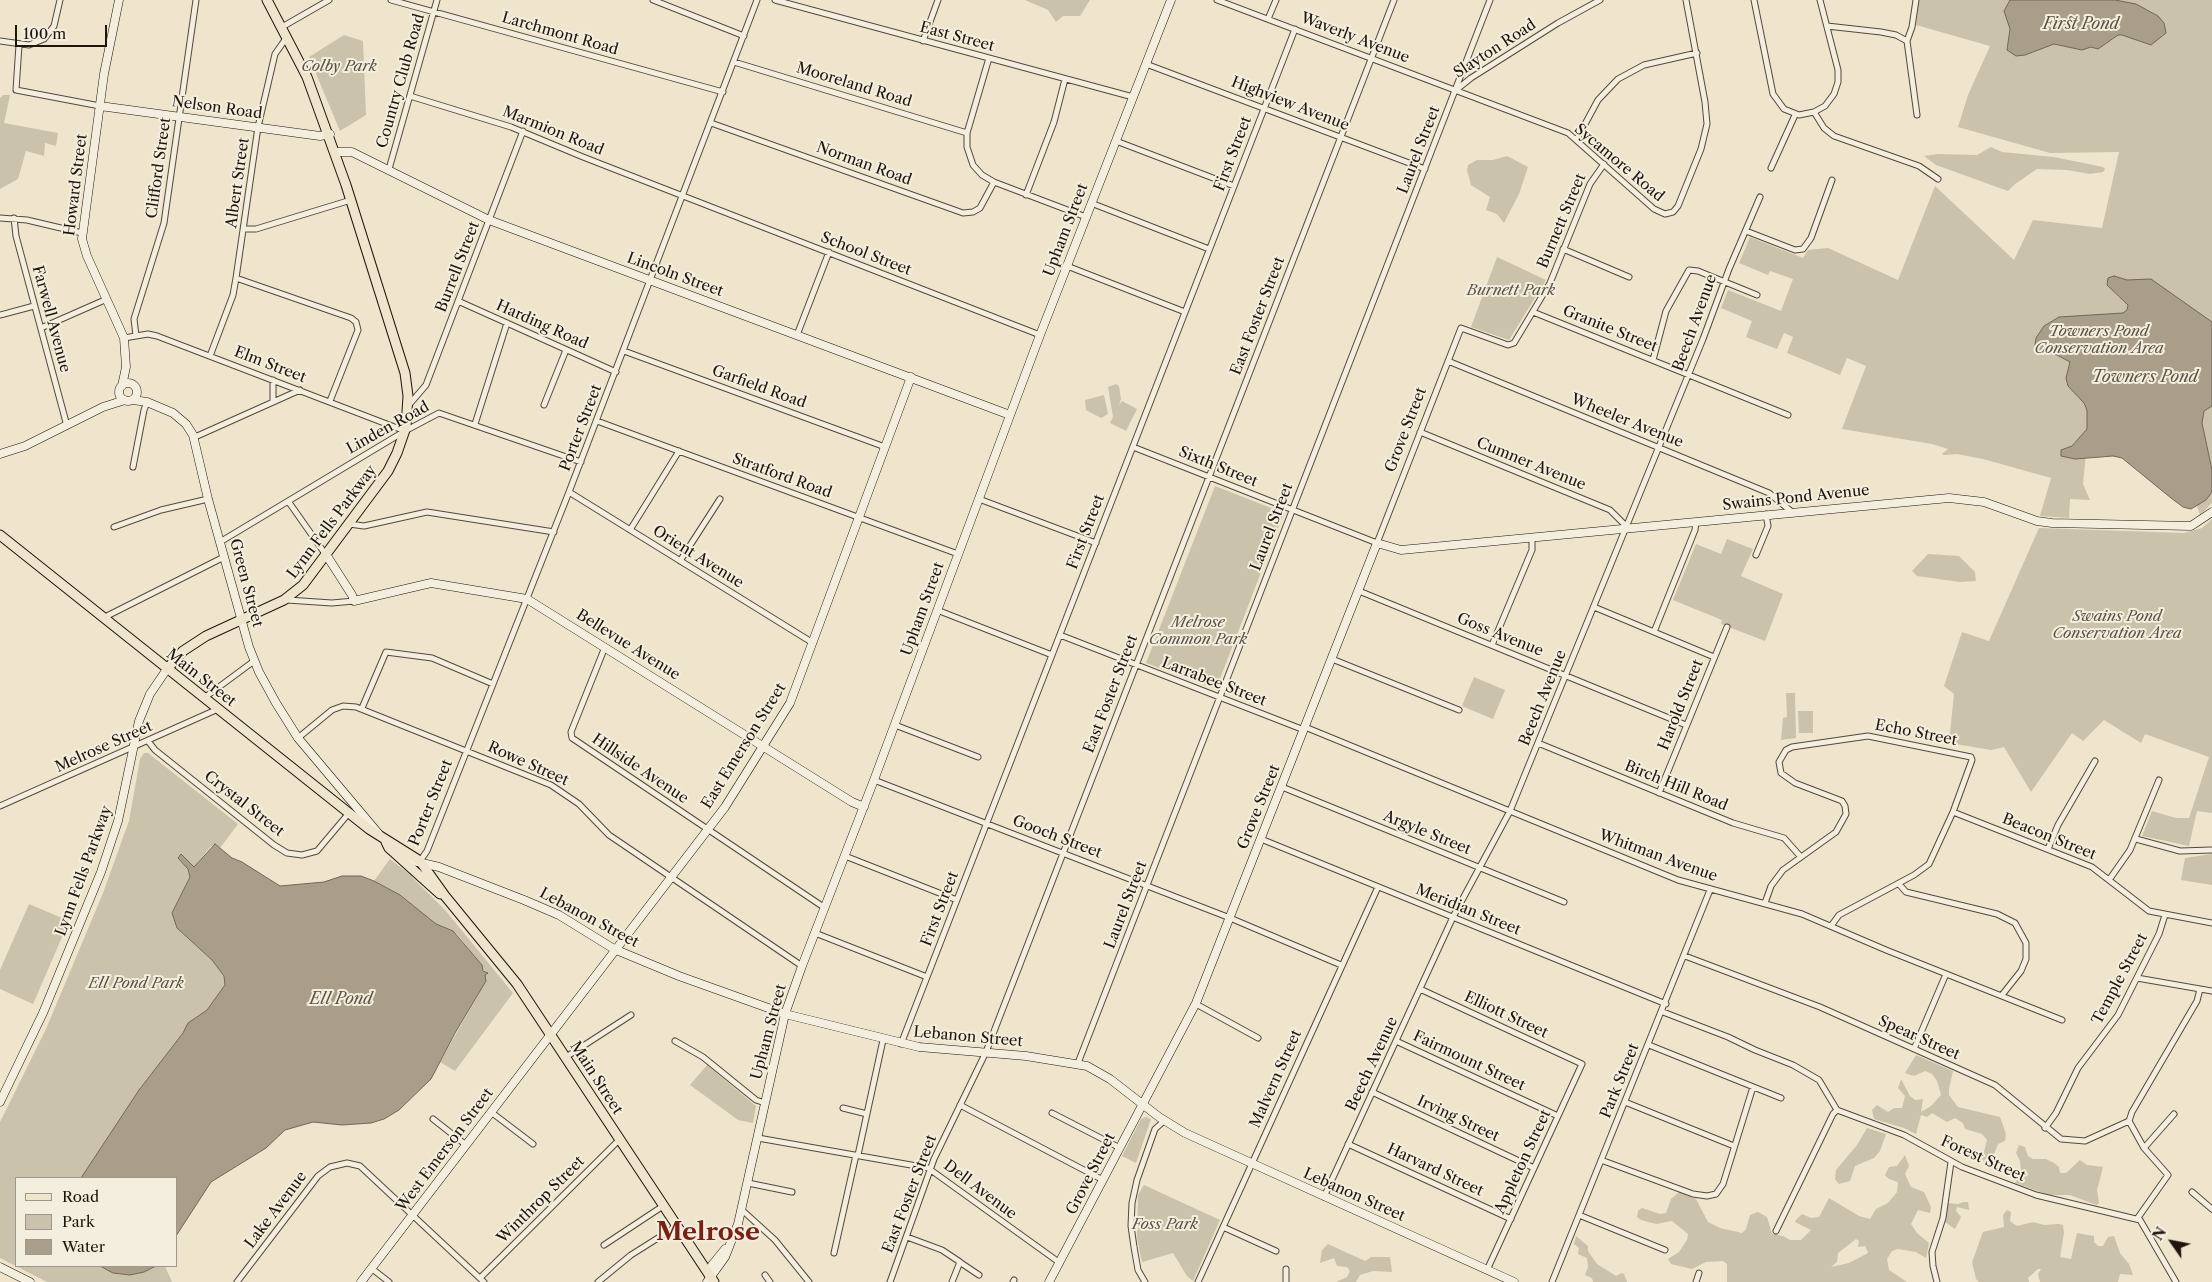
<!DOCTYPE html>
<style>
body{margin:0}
#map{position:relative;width:2212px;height:1282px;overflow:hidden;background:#eee5cc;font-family:"Libre Caslon Text",serif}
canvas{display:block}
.legend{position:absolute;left:15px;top:1177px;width:162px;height:90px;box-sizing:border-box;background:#f4eede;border:1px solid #9f978a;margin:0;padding:6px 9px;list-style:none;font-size:15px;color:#1f150b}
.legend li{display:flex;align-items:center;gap:10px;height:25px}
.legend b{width:25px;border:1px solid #9f978a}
.north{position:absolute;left:2147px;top:1217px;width:50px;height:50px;-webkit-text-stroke:4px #f4eede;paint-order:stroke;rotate:303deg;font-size:14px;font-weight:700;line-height:20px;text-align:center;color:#1f150b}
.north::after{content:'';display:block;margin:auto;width:18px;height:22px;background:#1f150b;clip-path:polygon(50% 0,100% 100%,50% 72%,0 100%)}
.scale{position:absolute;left:15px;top:25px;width:92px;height:22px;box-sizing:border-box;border:2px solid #1f150b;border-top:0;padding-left:6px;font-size:15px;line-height:18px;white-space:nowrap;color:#1f150b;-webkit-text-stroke:4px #f4eede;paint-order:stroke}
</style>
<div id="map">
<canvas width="2212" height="1282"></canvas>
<ul class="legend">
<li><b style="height:6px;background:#eee5cc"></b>Road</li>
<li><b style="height:14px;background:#cbc2ab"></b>Park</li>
<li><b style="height:14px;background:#a89e8a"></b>Water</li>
</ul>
<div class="north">N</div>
<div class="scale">100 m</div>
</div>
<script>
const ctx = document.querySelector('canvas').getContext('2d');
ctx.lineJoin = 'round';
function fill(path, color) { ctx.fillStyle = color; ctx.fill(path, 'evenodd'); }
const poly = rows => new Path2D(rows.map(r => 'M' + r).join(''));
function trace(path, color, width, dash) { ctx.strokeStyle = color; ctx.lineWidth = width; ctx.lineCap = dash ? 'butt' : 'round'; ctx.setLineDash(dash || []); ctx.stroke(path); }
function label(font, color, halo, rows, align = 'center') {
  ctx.font = font + ' "Libre Caslon Text",serif'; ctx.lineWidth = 4; ctx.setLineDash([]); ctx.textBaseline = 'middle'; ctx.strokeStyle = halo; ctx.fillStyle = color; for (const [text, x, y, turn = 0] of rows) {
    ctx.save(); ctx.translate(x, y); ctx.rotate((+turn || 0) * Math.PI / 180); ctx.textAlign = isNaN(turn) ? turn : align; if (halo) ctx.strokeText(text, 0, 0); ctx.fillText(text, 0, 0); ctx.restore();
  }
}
fill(poly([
 [1025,0,1090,0,1080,16,1063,16,1056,22,1048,10],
 [1919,0,2212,0,2212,503,2200,515,2197,506,2185,505,2127,456,2086,453,2083,484,2090,500,2070,499,2069,518,2040,516,2051,478,1983,459,1957,454,1944,455,1942,454,1948,449,1932,444,1842,429,1866,366,1847,358,1840,375,1787,353,1793,337,1784,333,1777,349,1746,337,1752,321,1721,308,1728,290,1781,311,1793,279,1770,271,1768,275,1739,263,1750,237,1803,258,1808,250,1828,248,1898,280,1935,186,2014,260,2033,220,2102,228,2119,152,2050,153,1958,127,1968,95,1990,46,1916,25],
 [344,35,363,41,366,115,340,131,309,57],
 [3,95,10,95,4,123,58,133,56,146,45,143,44,156,26,151,18,179,0,189,0,98],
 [1991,147,2002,152,2054,157,2103,167,2105,169,2103,172,2090,174,2067,170,2037,169,2015,184,2008,191,1936,165,1924,156,1938,154,1977,155],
 [1507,156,1528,167,1519,194,1504,223,1497,214,1486,210,1490,197,1471,185,1467,170,1468,165,1477,160,1493,160],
 [1497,257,1546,280,1509,340,1471,327],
 [1116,384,1119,386,1121,399,1119,405,1122,401,1137,409,1126,431,1110,423,1113,417,1108,387],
 [1104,395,1108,414,1101,418,1086,410,1085,400],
 [1215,486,1284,513,1216,689,1146,663],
 [2212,519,2212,813,2197,811,2189,846,2142,836,2152,811,2176,818,2189,818,2209,757,2145,734,2141,743,2104,720,2083,741,2072,733,2031,792,2004,747,1991,750,1949,743,1954,694,1944,686,1962,632,1989,641,2039,528,2184,533,2202,528],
 [1727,539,1753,549,1741,576,1783,594,1765,641,1721,624,1722,620,1673,600,1696,544,1721,554],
 [1928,554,1959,556,1975,572,1976,581,1960,582,1917,576,1912,571],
 [1474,677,1505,690,1493,719,1462,706],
 [1786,693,1795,693,1796,738,1781,740,1783,718,1787,717],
 [1798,711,1813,711,1813,733,1799,733],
 [144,753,148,753,238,824,220,848,211,846,194,867,181,854,178,858,188,869,190,877,172,913,177,928,212,960,224,976,225,985,207,1010,188,1023,183,1033,139,1090,81,1178,16,1178,16,1266,100,1266,113,1273,130,1275,144,1272,156,1266,165,1266,172,1282,47,1282,0,1258,0,1122,46,1029,103,893,129,821,140,759],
 [2212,854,2212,885,2181,880,2185,858],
 [390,859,408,873,445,910,513,993,455,1071,440,1062,486,981,485,974,488,973,482,969,482,965,457,934,436,924,400,895,374,881],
 [29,904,69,921,33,1004,0,989,0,970],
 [1916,1055,1953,1071,1949,1089,1949,1095,1958,1107,2000,1117,2006,1134,2005,1141,1998,1144,1989,1167,1982,1159,1987,1140,1982,1134,1965,1129,1963,1123,1955,1118,1947,1122,1932,1113,1927,1117,1921,1115,1916,1134,1904,1128,1874,1119,1872,1110,1877,1105,1888,1112,1894,1108,1902,1108,1905,1096,1898,1088,1901,1079,1910,1096,1915,1100,1923,1099,1921,1112,1931,1106,1941,1095,1937,1081,1932,1074,1925,1071,1914,1076,1905,1073],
 [707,1065,756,1106,753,1123,738,1120,690,1085],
 [1146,1117,1151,1119,1136,1163,1122,1156,1141,1119],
 [1867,1128,1886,1134,1880,1151,1874,1158,1855,1166,1850,1181,1839,1184,1835,1179,1836,1170,1857,1145],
 [2019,1145,2025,1147,2028,1156,2033,1159,2046,1159,2054,1163,2059,1167,2060,1173,2066,1173,2080,1160,2087,1165,2103,1167,2097,1190,2099,1203,2097,1205,2091,1203,2070,1195,2049,1195,2015,1183,2021,1173,2020,1161,2016,1153],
 [1905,1155,1909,1166,1905,1174,1911,1187,1924,1192,1931,1207,1930,1213,1918,1210,1911,1224,1917,1233,1929,1243,1926,1258,1916,1252,1898,1249,1892,1251,1887,1259,1889,1270,1907,1282,1727,1282,1727,1264,1723,1261,1706,1262,1692,1269,1671,1264,1668,1259,1679,1252,1687,1240,1688,1234,1672,1221,1656,1224,1641,1220,1637,1217,1638,1211,1642,1208,1660,1214,1666,1213,1671,1199,1679,1192,1696,1199,1708,1222,1720,1228,1742,1233,1746,1229,1750,1215,1758,1212,1767,1217,1772,1234,1783,1236,1790,1240,1801,1240,1811,1230,1795,1222,1796,1220,1802,1214,1811,1218,1819,1217,1829,1198,1859,1216,1870,1219,1876,1209,1888,1203,1897,1192,1898,1182,1889,1179,1885,1175,1889,1167,1897,1166],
 [1856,1239,1859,1241,1858,1247,1865,1246,1868,1253,1849,1263,1831,1267,1837,1262,1838,1253],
 [1144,1185,1220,1220,1193,1281,1187,1276,1173,1253,1142,1262,1137,1238,1138,1195],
 [1963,1202,1968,1202,1969,1210,1957,1207,1956,1211,1961,1217,1955,1229,1945,1222,1948,1203,1958,1204],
 [2007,1210,2011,1212,2010,1221,2017,1226,2033,1222,2044,1225,2058,1224,2063,1225,2064,1233,2060,1257,2071,1259,2077,1233,2094,1236,2094,1242,2098,1246,2103,1246,2108,1237,2114,1236,2120,1253,2129,1264,2133,1275,2120,1274,2118,1282,2040,1282,2038,1274,2041,1269,2038,1269,2028,1278,2029,1282,1979,1282,1976,1279,1972,1262,1983,1232,2004,1227,2003,1215],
 [1576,1236,1588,1246,1588,1251,1597,1264,1616,1276,1622,1273,1624,1274,1627,1282,1593,1282,1592,1278,1585,1275,1588,1267,1587,1258,1578,1254,1579,1248,1574,1244],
 [1328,1244,1365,1261,1371,1257,1390,1257,1392,1272,1373,1271,1360,1275,1356,1282,1336,1282,1347,1277,1350,1271,1347,1267,1337,1266,1334,1258,1320,1263,1322,1250]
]), '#cbc2ab');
const water = poly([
 [2010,0,2115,0,2136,4,2158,16,2164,23,2166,33,2151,45,2122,35,2118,35,2098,49,2091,47,2082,50,2054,44,2025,55,2016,56,2007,50,2010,29,2004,11,2010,0],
 [2114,276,2127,280,2151,279,2212,322,2212,406,2204,411,2202,423,2212,470,2212,492,2206,500,2191,509,2183,507,2171,498,2122,458,2113,456,2075,459,2061,456,2061,450,2072,446,2087,429,2087,410,2084,403,2068,386,2066,378,2070,362,2057,355,2038,350,2035,345,2036,338,2044,326,2059,317,2123,313,2127,310,2128,305,2107,285,2108,278,2114,276],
 [215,844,232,858,242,862,280,886,324,882,342,876,361,876,374,881,400,895,436,924,453,931,482,965,483,971,488,973,485,975,486,981,455,1033,431,1079,399,1110,384,1119,371,1123,342,1125,313,1122,285,1130,266,1148,211,1182,176,1236,176,1178,81,1178,139,1090,183,1033,188,1023,207,1010,225,985,224,976,212,960,177,928,172,913,190,877,188,869,178,858,181,854,194,867,215,844],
 [100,1266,156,1266,144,1272,130,1275,113,1273,100,1266]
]);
fill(water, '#a89e8a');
trace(water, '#716757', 1);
const street = poly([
 [391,0,723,92],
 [653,0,744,36],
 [775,0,1133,97],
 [1217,0,1568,133,1654,209,1665,214,1673,212,1678,206,1701,149,1707,124,1705,102,1686,0],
 [1754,0,1773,94,1784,109,1799,115,1814,112,1825,106,1834,94,1838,82,1838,70,1820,0],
 [1268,19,1276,0],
 [1827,26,1881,32,1896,35,1907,41,1917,115],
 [282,27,329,0],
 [0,41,29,45,44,39,54,26,60,0],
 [923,41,938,0],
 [1907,41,1912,27,1916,0],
 [19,45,16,90,100,106],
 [989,58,967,133,967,147,973,165,982,175,994,182,1086,217],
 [734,62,967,133],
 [1146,64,1425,169],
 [1456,90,1471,78,1558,23,1600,0],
 [410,96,511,127,583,157,1040,335],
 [1814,112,1824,128,1834,136,1919,166,1938,179],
 [711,123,963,213,973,212,980,208,994,182],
 [1577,139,1598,100,1618,79,1644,65,1697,53],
 [1116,141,1234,186],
 [1771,168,1795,115],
 [389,169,437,0],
 [1026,195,1054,122,1065,79],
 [1091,203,1209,249],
 [0,218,27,220,82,233],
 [14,218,16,236,67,426],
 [244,229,256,229,351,200],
 [1746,231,1795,250,1803,249,1811,238,1832,180],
 [1563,249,1629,277],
 [1067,266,1185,312],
 [236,278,258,127,275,54,287,37],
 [458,301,616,372],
 [1533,312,1788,415],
 [0,315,34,306],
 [41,328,107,299],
 [797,335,829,252],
 [136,336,134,319,164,223,196,0],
 [124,338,148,334,157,336,405,431],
 [624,351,885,447],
 [210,356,233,295,236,278,351,318,356,322,358,330,330,401],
 [1653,360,1666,311,1689,270,1698,271,1757,295],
 [1448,361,1769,493,1792,512],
 [273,380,273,401],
 [544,405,566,350],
 [408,406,426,385,523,131],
 [597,421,958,554],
 [475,424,507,323],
 [1420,432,1610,510,1627,527],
 [195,437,300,390],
 [1133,447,1377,543,1461,328,1508,345,1514,343,1550,283,1590,184,1604,164],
 [133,467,144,410,147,402],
 [569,492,813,643],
 [979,499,1096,543],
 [288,501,326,555],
 [349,524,364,526,427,512,554,532],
 [114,527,161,510,208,499],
 [630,530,679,451],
 [220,542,405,431,439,413,581,462],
 [1756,555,1768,526,1766,514],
 [680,561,720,499],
 [1359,591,1686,725],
 [287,600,332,603,354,601],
 [1594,607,1714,657],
 [937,610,1052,655],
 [103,618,224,557],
 [1654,632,1695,530,1696,522],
 [1060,635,1304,730],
 [1492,645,1532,550,1532,537],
 [605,647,571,732,572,738,825,908],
 [1332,659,1459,710],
 [204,698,254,661],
 [362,708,386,652,432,658,493,684],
 [895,725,978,757],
 [1305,727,1678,880,1802,914,1886,950,2062,1020],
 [298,738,332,710,343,706,356,707,551,785,579,804,609,835,802,966],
 [148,741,155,750,274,845,287,853,302,855,317,851,349,813],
 [1538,743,1733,823,1784,838,1800,856],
 [874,780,1230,918,1341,965],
 [1282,787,1564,902],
 [1659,793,1727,627],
 [0,806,218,709],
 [1953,812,2092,867,2149,911,2212,923],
 [1261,839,1666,1004],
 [2136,839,2180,851,2212,850],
 [2048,849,2058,825,2095,761],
 [845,856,957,900],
 [420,861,427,851,569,492,757,0],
 [2109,880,2130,850,2159,780],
 [1899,884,1906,892,1997,914,2015,923,2026,943,2026,959,2021,971,2002,995],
 [1765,903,1771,886,1783,870,1836,832,1846,814,1845,806,1842,801,1795,783,1781,773,1779,762,1786,750,1792,747,1868,736,1971,757,1972,760,1953,812,1929,864,1914,875,1839,915,1831,926],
 [815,933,927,977],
 [1685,956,1820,1007,1995,1085,2061,1139,2085,1141,2129,1121],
 [2137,978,2212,991],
 [1420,989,1582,1064,1487,1270],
 [1196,1004,1258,1038],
 [1663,1012,1728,1037,1755,1050,1793,1065,1819,1080,1837,1110,1904,1135,1962,1167,2036,1195,2140,1220,2176,1282],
 [675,1041,703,1057,756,1100,765,1103],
 [1396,1041,1558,1116],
 [901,1044,1295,29],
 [1649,1045,1781,1098],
 [1914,1049,1946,974],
 [566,1057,631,1015],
 [1078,1063,1490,0],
 [1372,1092,1534,1168],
 [1625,1102,1734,1146],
 [960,1105,1103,1180],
 [843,1108,867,1114],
 [491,1112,533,1144],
 [1052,1113,1120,1148],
 [433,1119,466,1145],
 [2129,1121,2132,1112,2197,1001,2200,989],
 [2129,1121,2144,1148,2168,1175,2137,1219],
 [2045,1128,2056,1113,2078,1068,2118,1015,2159,934,2165,915],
 [758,1138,928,1168,1060,1263],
 [1348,1144,1511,1219],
 [2144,1148,2174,1114],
 [858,1155,883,1040],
 [1601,1160,1693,1194,1707,1196,1716,1194,1723,1184,1753,1087],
 [748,1183,792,1192],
 [2192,1192,2212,1209],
 [1324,1197,1453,917,1510,811,1703,339,1729,269,1760,197],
 [742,1210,775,1240,809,1282],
 [1579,1215,1665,1250],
 [1223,1227,1276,1251],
 [1776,1231,1833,1114,1837,1110],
 [907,1237,942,1250,960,1262,952,1282],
 [604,1245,663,1206],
 [834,1253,856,1155],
 [961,1263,979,1275],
 [371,1268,389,1282],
 [765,1275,770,1282],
 [480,1278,620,1139],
 [237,1282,318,1176,330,1167,347,1163,360,1166,484,1282],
 [598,1282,631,1255,677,1226],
 [890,1282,934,1159,986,1052,1394,0],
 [1013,1282,1014,1280],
 [1145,1282,1138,1270,1134,1247,1131,1226,1132,1203,1137,1180,1155,1129,1164,1121],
 [1198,1282,1378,887],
 [1286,1282,1286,1269],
 [1552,1282,1710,890],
 [1696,1282,1699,1273],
 [1937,1282,1933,1266,1932,1252,1943,1218,1951,1162]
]);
const secondary = poly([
 [119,0,104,74,82,239,87,256,124,338,126,367,122,386],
 [100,106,320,136,330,134],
 [336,152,352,152,489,220,1010,415],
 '119 392a9 9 0 1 1 18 0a9 9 0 1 1-18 0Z',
 [133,400,147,402,173,413,186,424,193,435,208,499,249,647,259,672,276,703,298,738,378,833],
 [0,454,25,446,103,407,125,400],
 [327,556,352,595,354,601,431,583,527,599,852,802,864,807],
 [401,858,439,867,524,900,559,915,614,949,679,976,785,1014,919,1047,1026,1056,1087,1066,1110,1079,1159,1117,1185,1133,1514,1282],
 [0,1102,43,1013,101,872,118,821,139,721,150,694,167,669],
 [0,1267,30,1282],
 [710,1277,712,1265,725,1249],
 [361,1282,725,807,790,703,911,377],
 [707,1282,725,1257,738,1224,785,1014,802,966,874,780,1040,335,1171,0],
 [1049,1282,1196,1003,1377,543,1401,550,1949,498,1984,502,2037,521,2052,523,2191,526,2212,512]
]);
const primary = poly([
 [0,535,369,829,420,861,445,896,517,984,714,1282],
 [167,669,183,651,206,636,284,600,303,585,388,471,397,453,406,427,408,396,405,373,346,185,307,77,267,0],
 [386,842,389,848,440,894]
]);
trace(street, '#53493b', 7);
trace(secondary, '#1f150b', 9);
trace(primary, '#1f150b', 11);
trace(street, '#f4eede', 5);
trace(secondary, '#f4eede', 8);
trace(primary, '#eee5cc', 9);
label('15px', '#1f150b', '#f4eede', [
 ["Larchmont Road",560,34,16],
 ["East Street",957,37,15],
 ["Waverly Avenue",1355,38,21],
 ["Slayton Road",1495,49,-33],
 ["Country Club Road",401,81,-74],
 ["Mooreland Road",854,85,17],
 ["Highview Avenue",1290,104,21],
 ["Nelson Road",217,108,8],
 ["Marmion Road",553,131,22],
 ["Laurel Street",1419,150,-69],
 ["First Street",1233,154,-69],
 ["Sycamore Road",1619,163,40],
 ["Norman Road",864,164,20],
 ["Clifford Street",159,168,-82],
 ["Albert Street",238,183,-82],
 ["Howard Street",76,185,-83],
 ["Burnett Street",1562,221,-67],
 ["Upham Street",1066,230,-69],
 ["School Street",866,254,21],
 ["Burrell Street",458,267,-69],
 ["Lincoln Street",675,275,20],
 ["East Foster Street",1258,316,-69],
 ["Farwell Avenue",51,319,75],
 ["Beech Avenue",1695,323,-70],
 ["Harding Road",542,325,24],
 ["Granite Street",1610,329,22],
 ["Elm Street",270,365,21],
 ["Garfield Road",759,387,20],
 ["Wheeler Avenue",1627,421,22],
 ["Linden Road",388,428,-29],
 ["Porter Street",581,428,-69],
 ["Grove Street",1406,430,-69],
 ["Cumner Avenue",1531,464,22],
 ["Sixth Street",1218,467,22],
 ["Stratford Road",782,476,20],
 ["Swains Pond Avenue",1796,498,-6],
 ["Lynn Fells Parkway",332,522,-53],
 ["Laurel Street",1272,527,-69],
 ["First Street",1086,532,-69],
 ["Orient Avenue",698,557,32],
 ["Green Street",246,583,75],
 ["Upham Street",923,609,-70],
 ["Goss Avenue",1500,635,22],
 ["Bellevue Avenue",628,645,32],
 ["Main Street",201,678,38],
 ["Larrabee Street",1214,682,21],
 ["East Foster Street",1111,694,-69],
 ["Beech Avenue",1543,698,-68],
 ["Harold Street",1681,705,-68],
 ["Echo Street",1916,733,11],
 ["East Emerson Street",744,746,-58],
 ["Melrose Street",104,747,-24],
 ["Rowe Street",528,764,24],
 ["Hillside Avenue",640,769,34],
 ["Birch Hill Road",1676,786,22],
 ["Porter Street",431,803,-68],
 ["Crystal Street",244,804,38],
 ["Grove Street",1259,807,-68],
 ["Argyle Street",1427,833,22],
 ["Gooch Street",1057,837,21],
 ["Beacon Street",2049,837,22],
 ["Whitman Avenue",1658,856,20],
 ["Lynn Fells Parkway",84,871,-70],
 ["Laurel Street",1126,905,-69],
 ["First Street",940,909,-69],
 ["Meridian Street",1468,910,22],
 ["Lebanon Street",589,918,28],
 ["Temple Street",2120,979,-62],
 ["Elliott Street",1506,1015,25],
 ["Upham Street",769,1032,-75],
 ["Lebanon Street",968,1037,5],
 ["Spear Street",1919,1038,24],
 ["Fairmount Street",1469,1061,25],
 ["Beech Avenue",1372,1064,-65],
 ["Main Street",596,1078,57],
 ["Malvern Street",1276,1079,-66],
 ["Park Street",1620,1081,-68],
 ["Irving Street",1458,1119,25],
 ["West Emerson Street",445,1150,-53],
 ["Forest Street",1983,1159,24],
 ["Appleton Street",1523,1162,-65],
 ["Harvard Street",1435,1170,25],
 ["Grove Street",1091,1174,-63],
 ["Dell Avenue",980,1190,37],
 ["East Foster Street",910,1194,-69],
 ["Lebanon Street",1354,1195,24],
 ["Winthrop Street",541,1200,-45],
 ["Lake Avenue",276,1210,-53]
]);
label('italic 15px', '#5b5243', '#f4eede', [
 ["Colby Park",339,67],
 ["Burnett Park",1511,291],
 ["Towners Pond",2099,332],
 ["Conservation Area",2099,349],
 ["Swains Pond",2117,617],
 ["Conservation Area",2117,634],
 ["Melrose",1198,623],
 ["Common Park",1198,640],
 ["Ell Pond Park",136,984],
 ["Foss Park",1165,1225]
]);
label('italic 16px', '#5d5344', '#f4eede', [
 ["First Pond",2081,24],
 ["Towners Pond",2145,377],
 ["Ell Pond",341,999]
]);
label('bold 25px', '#7a1f14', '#f4eede', [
 ["Melrose",708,1233]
]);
</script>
